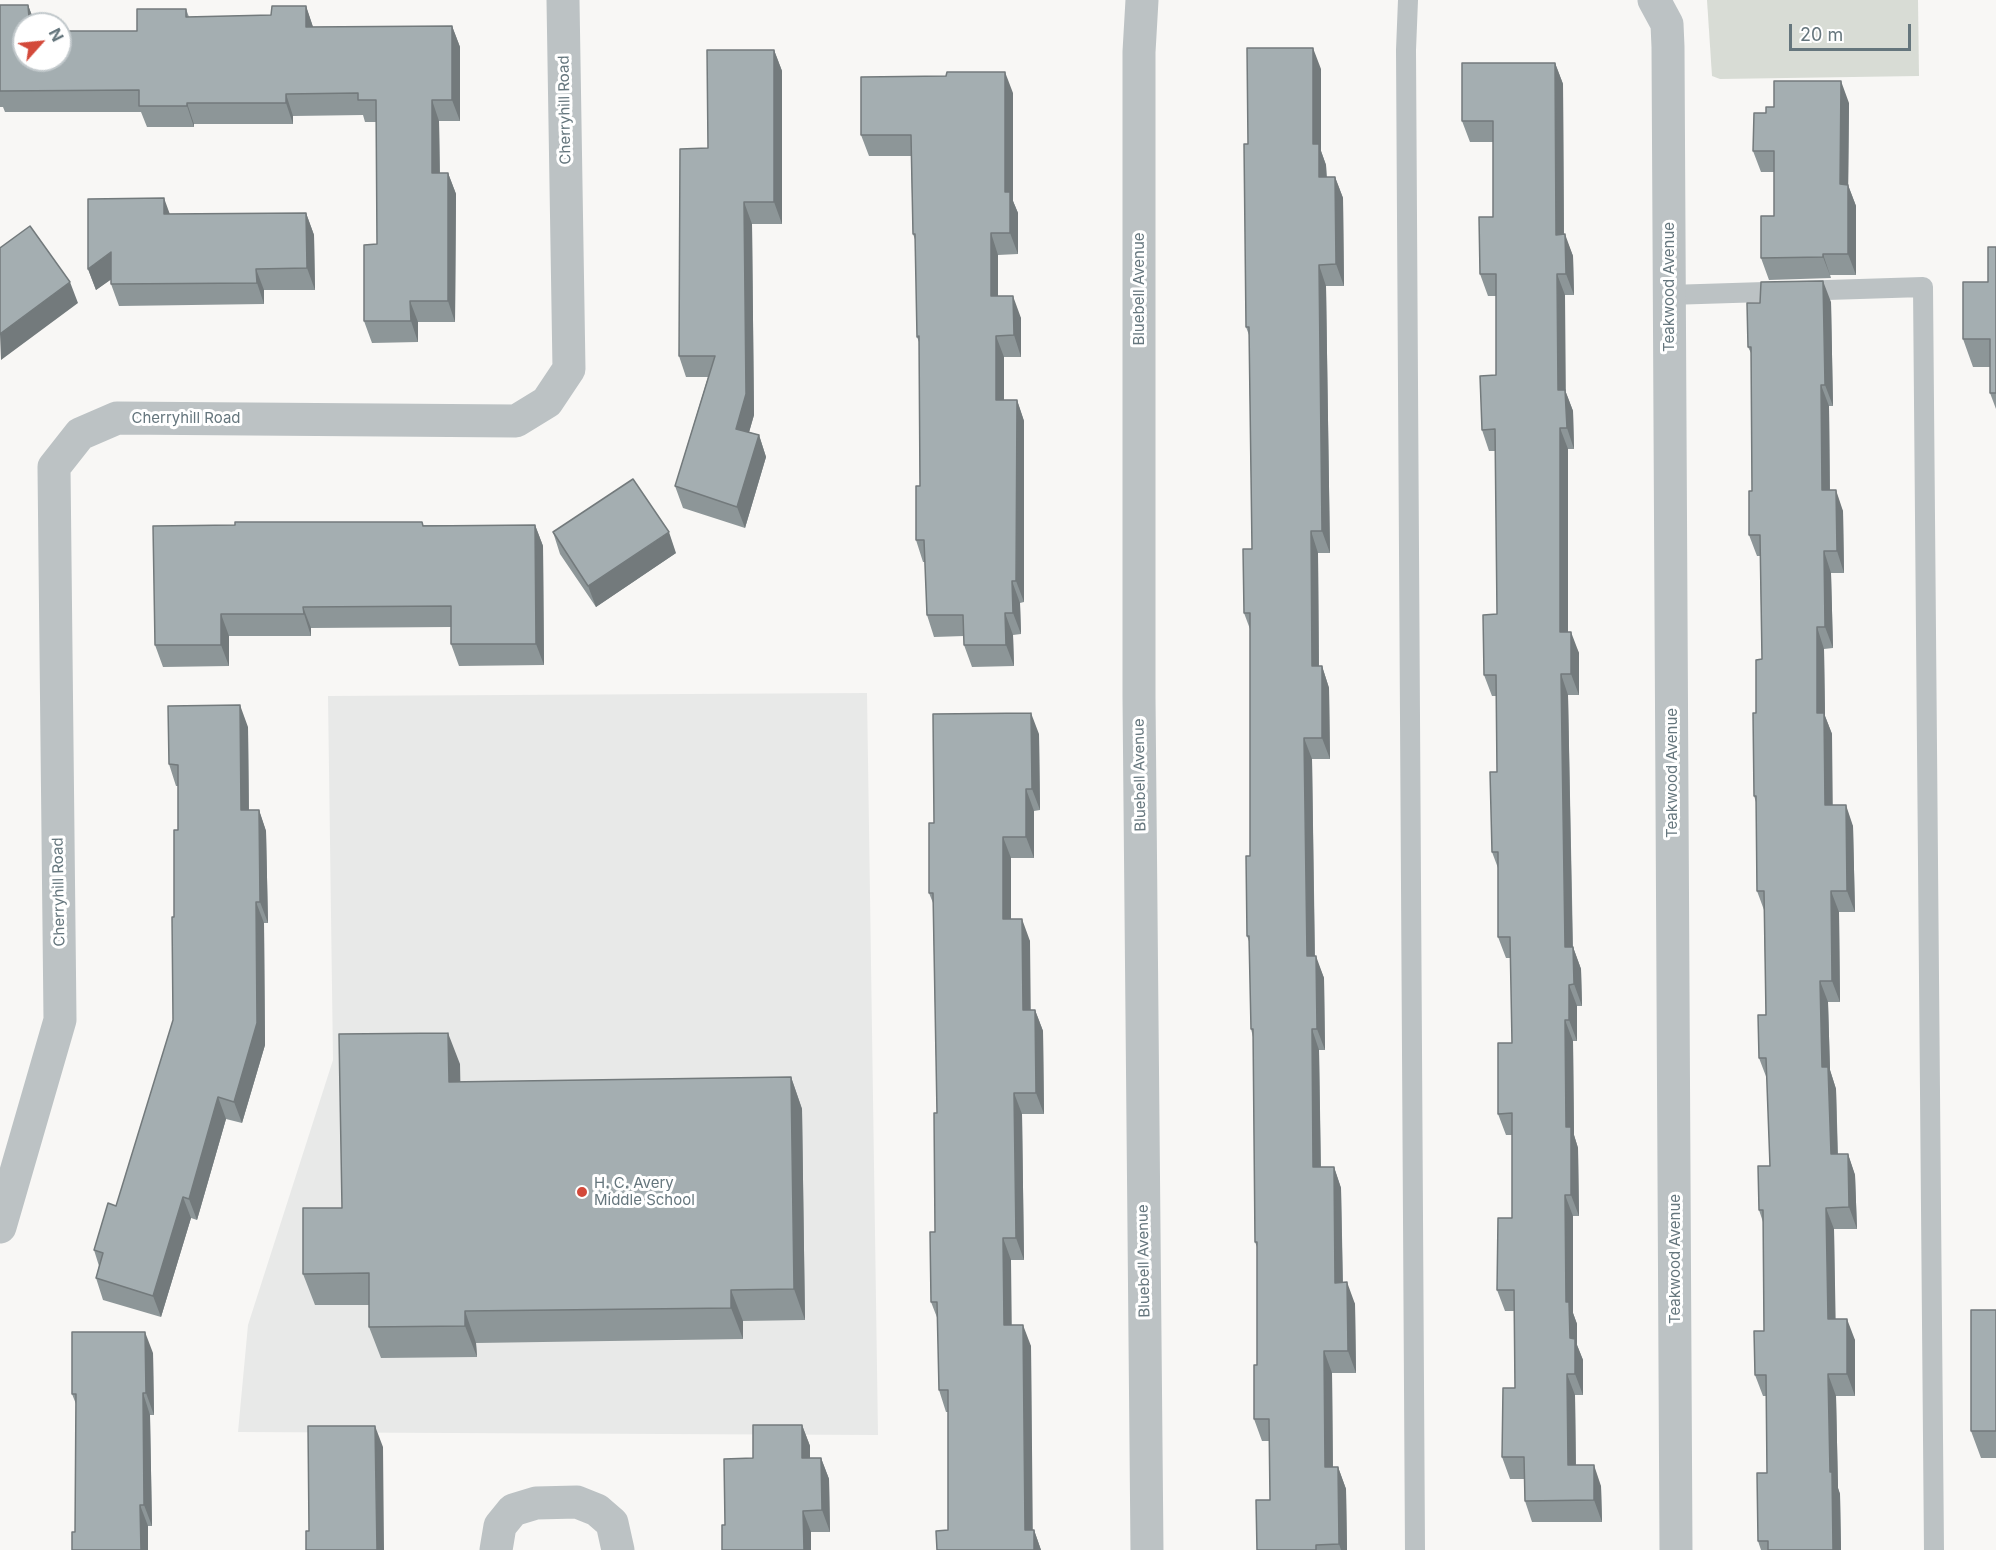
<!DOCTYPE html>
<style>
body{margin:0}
#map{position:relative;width:1996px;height:1550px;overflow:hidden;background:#f8f7f5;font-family:Inter,sans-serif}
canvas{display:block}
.north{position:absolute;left:12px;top:12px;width:60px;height:60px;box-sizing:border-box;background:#fff;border:2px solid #c1c8cb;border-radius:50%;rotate:63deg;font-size:16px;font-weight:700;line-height:24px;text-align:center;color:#65767d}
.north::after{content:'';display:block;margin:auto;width:21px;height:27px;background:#d3493a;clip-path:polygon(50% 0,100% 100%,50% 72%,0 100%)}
.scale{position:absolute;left:1789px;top:24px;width:122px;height:27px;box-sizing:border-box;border:3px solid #65767d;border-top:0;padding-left:8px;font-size:18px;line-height:21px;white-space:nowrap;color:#65767d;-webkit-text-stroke:4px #fff;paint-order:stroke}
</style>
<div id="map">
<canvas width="1996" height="1550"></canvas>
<div class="north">N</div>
<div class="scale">20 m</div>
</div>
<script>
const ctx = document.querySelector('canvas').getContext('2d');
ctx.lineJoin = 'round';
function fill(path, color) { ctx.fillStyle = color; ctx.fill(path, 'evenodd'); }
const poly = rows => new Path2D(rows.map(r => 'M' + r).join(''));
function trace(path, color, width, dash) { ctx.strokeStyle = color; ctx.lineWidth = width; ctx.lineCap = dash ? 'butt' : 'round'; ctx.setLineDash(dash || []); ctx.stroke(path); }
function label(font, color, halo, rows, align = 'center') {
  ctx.font = font + ' Inter,sans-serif'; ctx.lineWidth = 6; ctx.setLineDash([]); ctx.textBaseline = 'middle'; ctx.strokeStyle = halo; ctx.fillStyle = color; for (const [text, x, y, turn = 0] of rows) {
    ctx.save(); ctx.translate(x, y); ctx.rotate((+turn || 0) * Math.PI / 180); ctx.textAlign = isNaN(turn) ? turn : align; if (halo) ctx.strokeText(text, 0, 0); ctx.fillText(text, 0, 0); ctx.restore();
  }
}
fill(poly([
 [867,693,878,1435,238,1432,248,1325,333,1060,328,696]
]), '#e8e9e8');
fill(poly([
 [1707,0,1918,0,1919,76,1720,79,1712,76]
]), '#d8dcd5');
trace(poly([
 [1408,0,1406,50,1415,1550],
 [1669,295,1923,287,1934,1550]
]), '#bcc2c4', 20);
trace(poly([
 [1142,0,1139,52,1139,697,1147,1550],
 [1654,0,1667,24,1668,47,1676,1550],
 [0,1227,60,1020,54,467,80,434,117,418,516,421,547,402,569,369,563,0],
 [496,1550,500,1526,513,1510,536,1503,577,1502,597,1510,612,1523,618,1550]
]), '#bcc2c4', 33);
fill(poly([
 [0,5,28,5,33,18,63,31,137,31,186,9,189,17,271,15,306,6,313,27,452,26,460,47,460,121,439,121,440,173,448,173,456,194,455,322,418,322,418,342,372,343,364,321,377,244,376,122,365,122,363,115,293,116,293,124,194,124,194,127,147,127,141,112,5,112,3,107,0,107],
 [774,50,782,71,782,224,752,224,754,415,749,432,759,435,766,457,745,528,683,508,675,486,708,377,686,377,679,356,708,148],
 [1555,63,1563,84,1564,234,1573,256,1574,295,1565,295,1565,390,1573,411,1574,449,1568,449,1568,632,1579,653,1579,695,1568,695,1573,947,1581,969,1582,1006,1577,1006,1577,1041,1573,1041,1574,1135,1578,1148,1579,1216,1573,1216,1573,1313,1577,1324,1577,1345,1583,1360,1583,1395,1575,1395,1576,1465,1601,1486,1602,1522,1532,1522,1525,1501,1524,1479,1510,1479,1502,1457,1515,1388,1514,1311,1505,1311,1497,1290,1512,1218,1512,1135,1506,1135,1498,1114,1512,1043,1511,958,1506,958,1498,937,1498,868,1492,852,1497,772,1496,696,1492,696,1484,675,1497,614,1496,451,1489,451,1482,430,1496,375,1496,296,1488,296,1480,274,1493,217,1493,142,1470,142,1462,121],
 [1321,69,1321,151,1326,165,1327,177,1335,177,1343,198,1344,286,1326,286,1330,553,1318,553,1319,666,1322,666,1329,688,1330,759,1312,759,1315,956,1324,978,1325,1050,1319,1050,1321,1167,1334,1167,1341,1188,1343,1282,1355,1304,1356,1373,1332,1373,1333,1467,1338,1467,1346,1489,1347,1550,1257,1550,1270,1500,1270,1441,1262,1441,1254,1419,1257,1365,1257,1247,1255,1242,1253,1037,1251,1029,1250,944,1247,936,1250,856,1250,629,1244,613,1252,549,1249,335,1246,327,1248,144],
 [1013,93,1013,201,1018,213,1018,254,998,255,998,296,1021,318,1021,357,1004,357,1004,400,1017,400,1024,421,1024,602,1020,603,1021,634,1013,635,1014,666,972,667,964,645,964,636,934,637,927,615,925,562,923,562,916,540,920,486,919,342,917,337,916,242,913,234,911,156,869,156,861,135],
 [1849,103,1848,185,1856,206,1856,275,1830,275,1831,278,1769,280,1761,258,1774,216,1774,172,1761,172,1753,151,1766,113,1774,107],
 [306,213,314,235,315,290,264,290,264,304,119,306,111,284,111,279,96,290,88,269,170,214],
 [1996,247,1990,367,1973,367,1963,339,1988,282],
 [1831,302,1833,406,1829,406,1830,490,1843,511,1844,573,1831,573,1833,648,1824,649,1825,716,1832,734,1832,805,1853,826,1855,912,1839,912,1840,1002,1828,1002,1830,1070,1836,1089,1838,1154,1848,1154,1855,1175,1857,1229,1834,1229,1835,1319,1855,1340,1855,1396,1836,1396,1838,1488,1840,1494,1841,1550,1761,1550,1758,1541,1767,1473,1766,1396,1763,1396,1755,1375,1764,1331,1763,1222,1759,1210,1770,1166,1767,1079,1759,1058,1766,1015,1764,910,1757,891,1756,802,1754,796,1756,713,1762,659,1760,556,1757,556,1749,535,1752,491,1751,353,1748,347],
 [1990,393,1996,393,1996,409],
 [235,525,535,525,543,546,544,665,459,666,451,644,451,627,311,628,311,636,229,636,229,666,163,667,155,645],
 [553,532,676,553,596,607,560,554],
 [248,727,249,810,259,810,266,831,268,923,264,923,265,1045,242,1123,226,1119,197,1220,191,1218,161,1317,103,1300,96,1278,99,1266,94,1250,116,1206,173,1020,178,830,178,786,176,786,169,764],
 [1039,734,1040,810,1034,811,1034,858,1011,858,1011,919,1030,941,1030,1010,1035,1010,1043,1031,1044,1114,1022,1114,1024,1260,1011,1260,1011,1325,1031,1346,1032,1530,1034,1530,1041,1550,937,1550,948,1530,948,1412,946,1412,939,1390,938,1320,931,1302,935,1232,937,1113,933,903,929,893,934,823],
 [460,1064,460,1082,791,1077,802,1109,805,1320,743,1321,743,1339,476,1343,477,1357,381,1358,369,1327,369,1305,315,1305,303,1274,342,1208],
 [1996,1310,1996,1458,1981,1458,1971,1431],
 [153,1353,154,1415,150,1415,152,1526,148,1526,148,1550,72,1550,75,1532,76,1404,72,1394],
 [802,1425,810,1446,810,1458,821,1458,829,1479,830,1532,811,1532,811,1550,722,1550,725,1525,753,1458]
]), '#8d9698');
fill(poly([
 [28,5,35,24,29,18],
 [306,6,313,27,306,27],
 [58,18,66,39,60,36,60,24,58,24],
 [452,26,460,47,460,121,452,100],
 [1313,48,1321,69,1321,151,1326,165,1327,198,1319,177,1313,144],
 [774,50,782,71,782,224,774,202],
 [1555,63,1563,84,1564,256,1556,235],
 [1005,72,1013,93,1013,201,1018,213,1018,254,1010,233,1005,192],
 [1841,81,1849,103,1848,206,1840,184],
 [286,94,293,116,293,124,286,103],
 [432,100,439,121,440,194,432,173],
 [187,103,194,124,194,127,187,106],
 [448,173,456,194,455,322,448,301],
 [1335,177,1343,198,1344,286,1336,264],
 [1848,185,1856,206,1856,275,1848,254],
 [164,198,172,220,164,214],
 [744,202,752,224,754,415,744,450,736,429],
 [306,213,314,235,315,290,307,268],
 [991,233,998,255,998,318,991,296],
 [1565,234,1573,256,1574,295,1566,274],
 [111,252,119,274,96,290,88,269],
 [1823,254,1831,278,1823,257],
 [1319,265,1326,286,1330,553,1322,531],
 [256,269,264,290,264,304,257,283],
 [1557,274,1565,295,1566,411,1558,390],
 [1823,281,1831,302,1833,406,1825,385],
 [70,282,78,303,1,360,0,334],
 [1013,296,1021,318,1021,357,1014,335],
 [410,301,418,322,418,342,411,321],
 [996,336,1004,357,1004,421,996,400],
 [1821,385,1829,406,1830,511,1822,490],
 [1565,390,1573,411,1574,449,1567,428],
 [1017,400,1024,421,1024,602,1016,581],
 [1560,428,1568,449,1568,653,1560,632],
 [759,435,766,457,745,528,737,507],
 [1836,490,1843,511,1844,573,1837,551],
 [535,525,543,546,544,665,536,644],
 [1311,531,1318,553,1319,688,1312,666],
 [669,532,676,553,596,607,588,586],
 [1824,551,1831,573,1833,648,1825,627],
 [1012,581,1020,603,1021,634,1013,613],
 [303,607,311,628,311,636,304,614],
 [1005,613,1013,635,1014,666,1006,645],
 [221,614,229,636,229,666,221,645],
 [1817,627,1824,649,1825,716,1832,734,1833,827,1825,805,1817,713],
 [1571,632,1579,653,1579,695,1571,674],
 [1322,666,1329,688,1330,759,1322,738],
 [1561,674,1568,695,1573,969,1565,947],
 [240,705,248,727,249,831,241,810],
 [1031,713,1039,734,1040,810,1032,789],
 [1304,738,1312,759,1315,978,1307,956],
 [1026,789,1034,811,1034,858,1026,837],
 [1846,805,1853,826,1855,912,1847,891],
 [259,810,266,831,268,923,260,902],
 [1003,837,1011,858,1011,941,1003,919],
 [1831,891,1839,912,1840,1002,1832,981],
 [256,902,264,923,265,1045,242,1123,234,1102],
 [1022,919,1030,941,1031,1031,1023,1010],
 [1573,947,1581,969,1582,1006,1574,984],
 [1316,956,1324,978,1325,1050,1317,1029],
 [1820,981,1828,1002,1830,1070,1836,1089,1838,1175,1831,1154,1822,1067],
 [1569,985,1577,1006,1577,1041,1569,1020],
 [1035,1010,1043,1031,1044,1114,1036,1093],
 [1565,1020,1573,1041,1574,1135,1578,1148,1579,1216,1571,1195,1566,1127],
 [1312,1029,1319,1050,1321,1188,1313,1167],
 [448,1033,460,1064,461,1113,449,1082],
 [791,1077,802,1109,805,1320,794,1289],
 [1014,1093,1022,1114,1024,1260,1016,1238],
 [218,1097,226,1119,197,1220,189,1199],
 [1848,1154,1855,1175,1857,1229,1849,1207],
 [1334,1167,1341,1188,1343,1304,1335,1283],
 [1565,1195,1573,1216,1573,1313,1577,1324,1577,1345,1583,1360,1583,1395,1575,1374,1570,1338,1566,1302],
 [183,1197,191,1218,161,1317,153,1296],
 [1826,1208,1834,1229,1836,1340,1828,1319],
 [1003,1238,1011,1260,1012,1346,1004,1325],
 [1347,1282,1355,1304,1356,1373,1348,1351],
 [731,1290,743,1321,743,1339,731,1308],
 [465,1311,476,1343,477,1357,465,1326],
 [1847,1319,1855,1340,1855,1396,1847,1374],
 [1023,1325,1031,1346,1033,1550,1025,1530],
 [145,1332,153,1353,154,1415,146,1393],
 [1324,1351,1332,1373,1333,1489,1325,1467],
 [1567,1374,1575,1395,1576,1486,1568,1465],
 [1828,1374,1836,1396,1838,1488,1840,1494,1841,1550,1833,1550,1830,1472],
 [143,1393,150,1415,152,1526,144,1505],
 [802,1425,810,1446,810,1479,802,1458],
 [375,1426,383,1447,384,1550,377,1550],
 [821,1458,829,1479,830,1532,822,1510],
 [1594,1465,1601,1486,1602,1522,1594,1500],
 [1338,1467,1346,1489,1347,1550,1341,1550,1339,1544],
 [140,1505,148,1526,148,1550,141,1550],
 [803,1511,811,1532,811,1550,804,1550],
 [1034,1530,1041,1550,1034,1550]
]), '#737a7c');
const building = poly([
 [0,5,28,5,29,18,58,18,58,24,24,24,24,60,60,60,60,31,137,31,137,9,186,9,186,17,271,15,272,6,306,6,306,27,452,26,452,100,432,100,432,173,448,173,448,301,410,301,411,321,364,321,364,245,377,244,376,100,358,100,358,93,286,94,286,103,187,103,187,106,139,106,139,90,0,91,0,5],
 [1247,48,1313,48,1313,144,1319,144,1319,177,1335,177,1336,264,1319,265,1322,531,1311,531,1312,666,1322,666,1322,738,1304,738,1307,956,1316,956,1317,1029,1312,1029,1313,1167,1334,1167,1335,1283,1347,1282,1348,1351,1324,1351,1325,1467,1338,1467,1339,1544,1316,1545,1316,1550,1257,1550,1256,1500,1270,1500,1269,1419,1254,1419,1254,1365,1257,1365,1257,1242,1255,1242,1253,1029,1251,1029,1249,936,1247,936,1246,856,1250,856,1250,613,1244,613,1243,549,1252,549,1249,327,1246,327,1244,144,1248,144,1247,48],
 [707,50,774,50,774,202,744,202,746,394,736,429,759,435,737,507,675,486,715,356,679,356,680,149,708,148,707,50],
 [1462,63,1555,63,1556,235,1565,234,1566,274,1557,274,1558,390,1565,390,1567,428,1560,428,1560,632,1571,632,1571,674,1561,674,1565,947,1573,947,1574,984,1569,985,1569,1020,1565,1020,1566,1127,1571,1127,1571,1195,1565,1195,1566,1302,1569,1302,1570,1338,1575,1339,1575,1374,1567,1374,1568,1465,1594,1465,1594,1500,1525,1501,1524,1457,1502,1457,1503,1388,1515,1388,1514,1290,1497,1290,1498,1218,1512,1218,1512,1113,1498,1114,1498,1043,1512,1043,1510,937,1498,937,1498,852,1492,852,1490,772,1497,772,1496,675,1484,675,1483,615,1497,614,1495,429,1482,430,1480,376,1496,375,1496,274,1480,274,1479,217,1493,217,1493,121,1462,121,1462,63],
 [947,72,1005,72,1005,192,1010,192,1010,233,991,233,991,296,1013,296,1014,335,996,336,996,400,1017,400,1016,581,1012,581,1013,613,1005,613,1006,645,964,645,963,615,927,615,924,540,916,540,916,486,920,486,919,336,917,337,915,234,913,234,911,135,861,135,861,77,946,76,947,72],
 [1774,81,1841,81,1840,184,1848,185,1848,254,1823,254,1823,257,1761,258,1761,216,1774,216,1774,151,1753,151,1754,113,1766,113,1766,107,1774,107,1774,81],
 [164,198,164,214,306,213,307,268,256,269,257,283,111,284,111,252,88,269,88,199,164,198],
 [30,226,70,282,0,334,0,248,30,226],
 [1988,247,1996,247,1996,393,1990,393,1990,339,1963,339,1963,282,1988,282,1988,247],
 [1823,281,1825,385,1821,385,1822,490,1836,490,1837,551,1824,551,1825,627,1817,627,1817,713,1824,713,1825,805,1846,805,1847,891,1831,891,1832,981,1820,981,1822,1067,1828,1067,1831,1154,1848,1154,1849,1207,1826,1208,1828,1319,1847,1319,1847,1374,1828,1374,1830,1472,1832,1472,1833,1550,1768,1550,1768,1541,1758,1541,1757,1473,1767,1473,1766,1375,1755,1375,1754,1331,1764,1331,1763,1210,1759,1210,1758,1166,1770,1166,1766,1058,1759,1058,1758,1015,1766,1015,1764,891,1757,891,1756,796,1754,796,1753,713,1756,713,1756,660,1762,659,1760,535,1749,535,1749,491,1752,491,1751,347,1748,347,1747,303,1760,303,1761,282,1823,281],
 [633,479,669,532,588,586,553,532,633,479],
 [235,522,422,522,423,526,535,525,536,644,451,644,451,606,303,607,304,614,221,614,221,645,155,645,153,526,235,525,235,522],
 [240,705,241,810,259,810,260,902,256,902,257,1023,234,1102,218,1097,189,1199,183,1197,153,1296,96,1278,103,1253,94,1250,108,1203,116,1206,173,1020,172,917,174,917,174,830,178,830,178,765,169,764,168,706,240,705],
 [1031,713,1032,789,1026,789,1026,837,1003,837,1003,919,1022,919,1023,1010,1035,1010,1036,1093,1014,1093,1016,1238,1003,1238,1004,1325,1023,1325,1025,1530,1034,1530,1034,1550,937,1550,936,1531,948,1530,948,1390,939,1390,937,1302,931,1302,930,1232,935,1232,934,1113,937,1113,933,893,929,893,929,823,934,823,933,714,1031,713],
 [448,1033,449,1082,791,1077,794,1289,731,1290,731,1308,465,1311,465,1326,369,1327,369,1273,303,1274,303,1208,342,1208,339,1034,448,1033],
 [1971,1310,1996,1310,1996,1431,1971,1431,1971,1310],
 [72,1332,145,1332,146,1393,143,1393,144,1505,140,1505,141,1550,72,1550,72,1532,75,1532,76,1394,72,1394,72,1332],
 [753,1425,802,1425,802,1458,821,1458,822,1510,803,1511,804,1550,722,1550,722,1525,725,1525,724,1459,753,1458,753,1425],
 [308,1426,375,1426,377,1550,306,1550,306,1531,309,1531,308,1426]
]);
fill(building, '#a4aeb1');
trace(building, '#737a7c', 1.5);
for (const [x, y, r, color] of [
 [582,1192,6,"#d3493a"]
]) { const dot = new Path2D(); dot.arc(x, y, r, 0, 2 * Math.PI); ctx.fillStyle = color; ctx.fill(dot); trace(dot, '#fff', 2); }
label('15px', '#65767d', '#fff', [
 ["Cherryhill Road",565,110,-91],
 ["Teakwood Avenue",1669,287,-90],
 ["Bluebell Avenue",1139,289,-90],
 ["Cherryhill Road",186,418],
 ["Teakwood Avenue",1672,773,-90],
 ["Bluebell Avenue",1140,775,-91],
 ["Cherryhill Road",59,892,-91],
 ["Teakwood Avenue",1675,1259,-90],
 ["Bluebell Avenue",1144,1261,-91]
]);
label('15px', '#65767d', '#fff', [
 ["H. C. Avery",594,1183],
 ["Middle School",594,1200]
], 'left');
</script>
